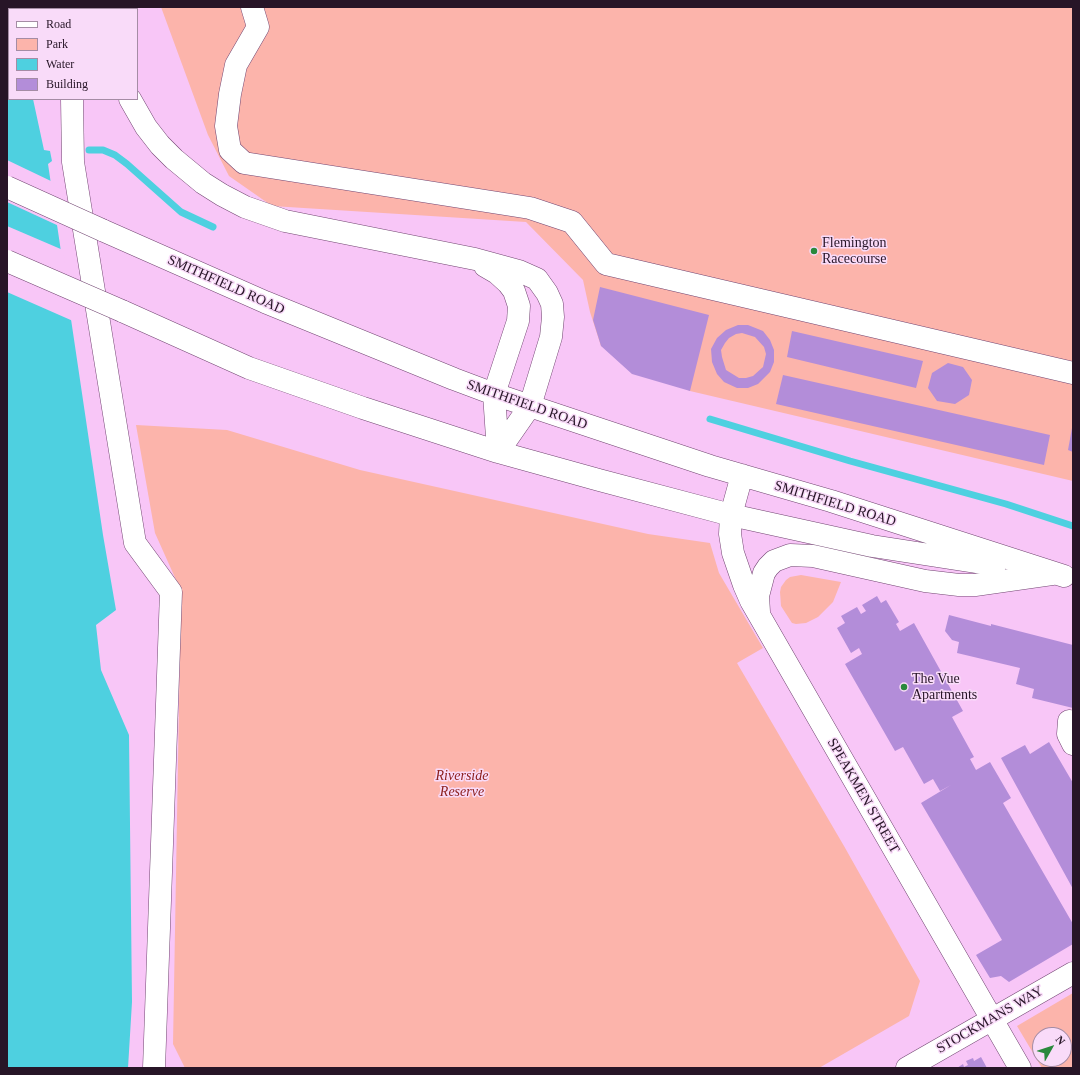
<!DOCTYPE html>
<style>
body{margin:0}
#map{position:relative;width:1080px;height:1075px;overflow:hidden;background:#f8c6f7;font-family:"Times New Roman",serif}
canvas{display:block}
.frame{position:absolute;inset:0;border:8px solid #271527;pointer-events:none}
.legend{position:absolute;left:8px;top:8px;width:130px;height:92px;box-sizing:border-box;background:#f9dbf9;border:1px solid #a58ca5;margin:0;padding:5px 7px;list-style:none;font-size:12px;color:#271527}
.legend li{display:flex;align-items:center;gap:8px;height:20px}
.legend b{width:20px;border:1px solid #a58ca5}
.north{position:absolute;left:1032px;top:1027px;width:40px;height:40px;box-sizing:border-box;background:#f9dbf9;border:1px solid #a58ca5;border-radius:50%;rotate:51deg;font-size:11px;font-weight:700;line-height:16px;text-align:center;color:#271527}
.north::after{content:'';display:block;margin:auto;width:14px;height:18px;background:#29893c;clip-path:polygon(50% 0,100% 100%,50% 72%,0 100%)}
</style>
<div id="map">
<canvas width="1080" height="1075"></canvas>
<div class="frame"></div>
<ul class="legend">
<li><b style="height:5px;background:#fff"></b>Road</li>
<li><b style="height:11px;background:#fcb4ab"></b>Park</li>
<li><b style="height:11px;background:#4ed0e0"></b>Water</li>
<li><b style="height:11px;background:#b38dd9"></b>Building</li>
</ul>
<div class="north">N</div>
</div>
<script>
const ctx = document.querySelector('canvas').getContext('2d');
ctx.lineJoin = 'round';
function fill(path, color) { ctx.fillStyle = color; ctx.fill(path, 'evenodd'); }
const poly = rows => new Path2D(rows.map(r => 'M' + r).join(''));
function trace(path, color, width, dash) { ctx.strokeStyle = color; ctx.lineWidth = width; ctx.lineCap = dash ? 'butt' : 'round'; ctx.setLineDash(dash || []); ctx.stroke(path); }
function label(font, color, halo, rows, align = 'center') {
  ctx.font = font + ' "Times New Roman",serif'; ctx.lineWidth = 3; ctx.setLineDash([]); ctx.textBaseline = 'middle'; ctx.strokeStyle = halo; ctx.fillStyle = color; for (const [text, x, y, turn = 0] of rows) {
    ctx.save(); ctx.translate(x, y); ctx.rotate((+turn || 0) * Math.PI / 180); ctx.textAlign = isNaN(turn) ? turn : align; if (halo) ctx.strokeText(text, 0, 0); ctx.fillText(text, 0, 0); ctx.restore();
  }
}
fill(poly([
 [161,7,1073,7,1073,481,690,391,601,346,590,312,583,280,526,222,272,206,229,176,208,135],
 [136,425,227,430,360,470,648,534,710,543,719,573,763,648,737,663,844,846,920,981,909,1016,819,1068,185,1068,173,1044,181,591,155,533],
 [801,575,841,582,833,602,818,617,806,623,796,624,792,623,790,620,781,606,780,592,781,587,786,580,790,577],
 [1073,993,1073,1068,1042,1068,1017,1026],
 [1040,1035,1064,1035,1064,1059,1040,1059]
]), '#fcb4ab');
fill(poly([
 [7,7,14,7,14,9,9,9,9,99,33,99,44,150,50,151,52,161,48,164,103,535,116,610,96,625,101,670,129,735,132,1002,128,1068,7,1068]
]), '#4ed0e0');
fill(poly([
 [7,160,53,182,59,226,7,202],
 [7,226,63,250,73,321,7,292]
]), '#f8c6f7');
trace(poly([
 [89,150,103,150,115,155,127,164,181,212,213,227],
 [710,419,850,461,1006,504,1073,526]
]), '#4ed0e0', 7);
fill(poly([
 [600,287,709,315,690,391,632,374,601,346,593,320],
 [738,325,748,325,763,331,770,340,774,350,774,362,770,372,758,384,748,388,737,388,724,382,717,374,712,362,711,349,717,338,726,330],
 [742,333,755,337,764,347,766,354,763,367,753,376,746,378,739,378,726,370,722,357,721,350,725,343,729,338,736,334],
 [792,331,923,361,916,388,787,357],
 [948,363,963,367,972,380,969,395,955,404,937,401,928,388,932,373],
 [783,375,1050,435,1044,465,776,404],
 [1072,428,1073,429,1073,452,1068,450],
 [877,596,881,603,886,600,899,622,896,624,900,631,914,623,963,711,952,717,974,757,970,759,976,770,990,762,1011,798,1003,803,1073,924,1073,944,1009,982,1001,976,990,978,976,955,1002,940,921,803,951,785,940,791,933,779,924,784,903,747,895,751,845,664,862,654,859,648,851,653,837,628,845,623,841,616,857,607,861,614,866,611,862,605],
 [949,615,991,626,991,624,1073,645,1073,708,1032,698,1034,689,1016,684,1020,668,957,653,959,642,952,640,945,631],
 [1049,742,1073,783,1073,889,1001,758,1025,745,1030,754],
 [981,1057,987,1068,957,1068,963,1064,964,1067,968,1065,966,1061,973,1058,974,1061]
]), '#b38dd9');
const minor = poly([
 [92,7,92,9],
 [252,7,258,27,236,65,230,94,226,126,230,150,244,163,530,208,572,222,606,264,1073,373],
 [72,99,73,162,135,543,171,592,154,1068],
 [130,99,146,127,160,145,174,159,203,183,222,195,245,207,285,221,475,259,519,271,537,279,547,293,552,304,553,317,551,337,530,406],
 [485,266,497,273,508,283,514,291,519,306,518,321,494,394],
 [731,515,730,534,733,553,744,585,751,601,1020,1068],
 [759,612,758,596,764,573,768,567,774,561,790,555,813,556,925,581,959,585,975,585,1052,574],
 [1069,721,1068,734,1073,744],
 [907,1068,1073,973]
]);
const highway = poly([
 [102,230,265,302,454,379,494,394,710,466,831,501,1064,576],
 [122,311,249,368,363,408,498,452,599,480,731,515,872,546,995,565],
 [494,394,498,452],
 [498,452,530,406],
 [731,515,742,475]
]);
trace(minor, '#724672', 23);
trace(highway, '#724672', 23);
trace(minor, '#fff', 22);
trace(highway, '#fff', 22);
const highwayBridge = poly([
 [7,187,102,230],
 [7,261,122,311]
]);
trace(highwayBridge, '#724672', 23, []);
trace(highwayBridge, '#fff', 22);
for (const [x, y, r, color] of [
 [814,251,4,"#29893c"],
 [904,687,4,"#29893c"]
]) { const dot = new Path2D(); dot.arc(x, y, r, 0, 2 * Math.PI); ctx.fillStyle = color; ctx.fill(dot); trace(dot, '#f9dbf9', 1.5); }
label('14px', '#271527', '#f9dbf9', [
 ["Flemington",822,243],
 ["Racecourse",822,259],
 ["The Vue",912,679],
 ["Apartments",912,695]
], 'left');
label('14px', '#271527', '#f9dbf9', [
 ["SMITHFIELD ROAD",226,285,24],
 ["SMITHFIELD ROAD",527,405,19],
 ["SMITHFIELD ROAD",835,504,17],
 ["SPEAKMEN STREET",863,796,60],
 ["STOCKMANS WAY",990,1020,-30]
]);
label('italic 14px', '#8d211f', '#f9dbf9', [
 ["Riverside",462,776],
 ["Reserve",462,792]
]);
</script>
